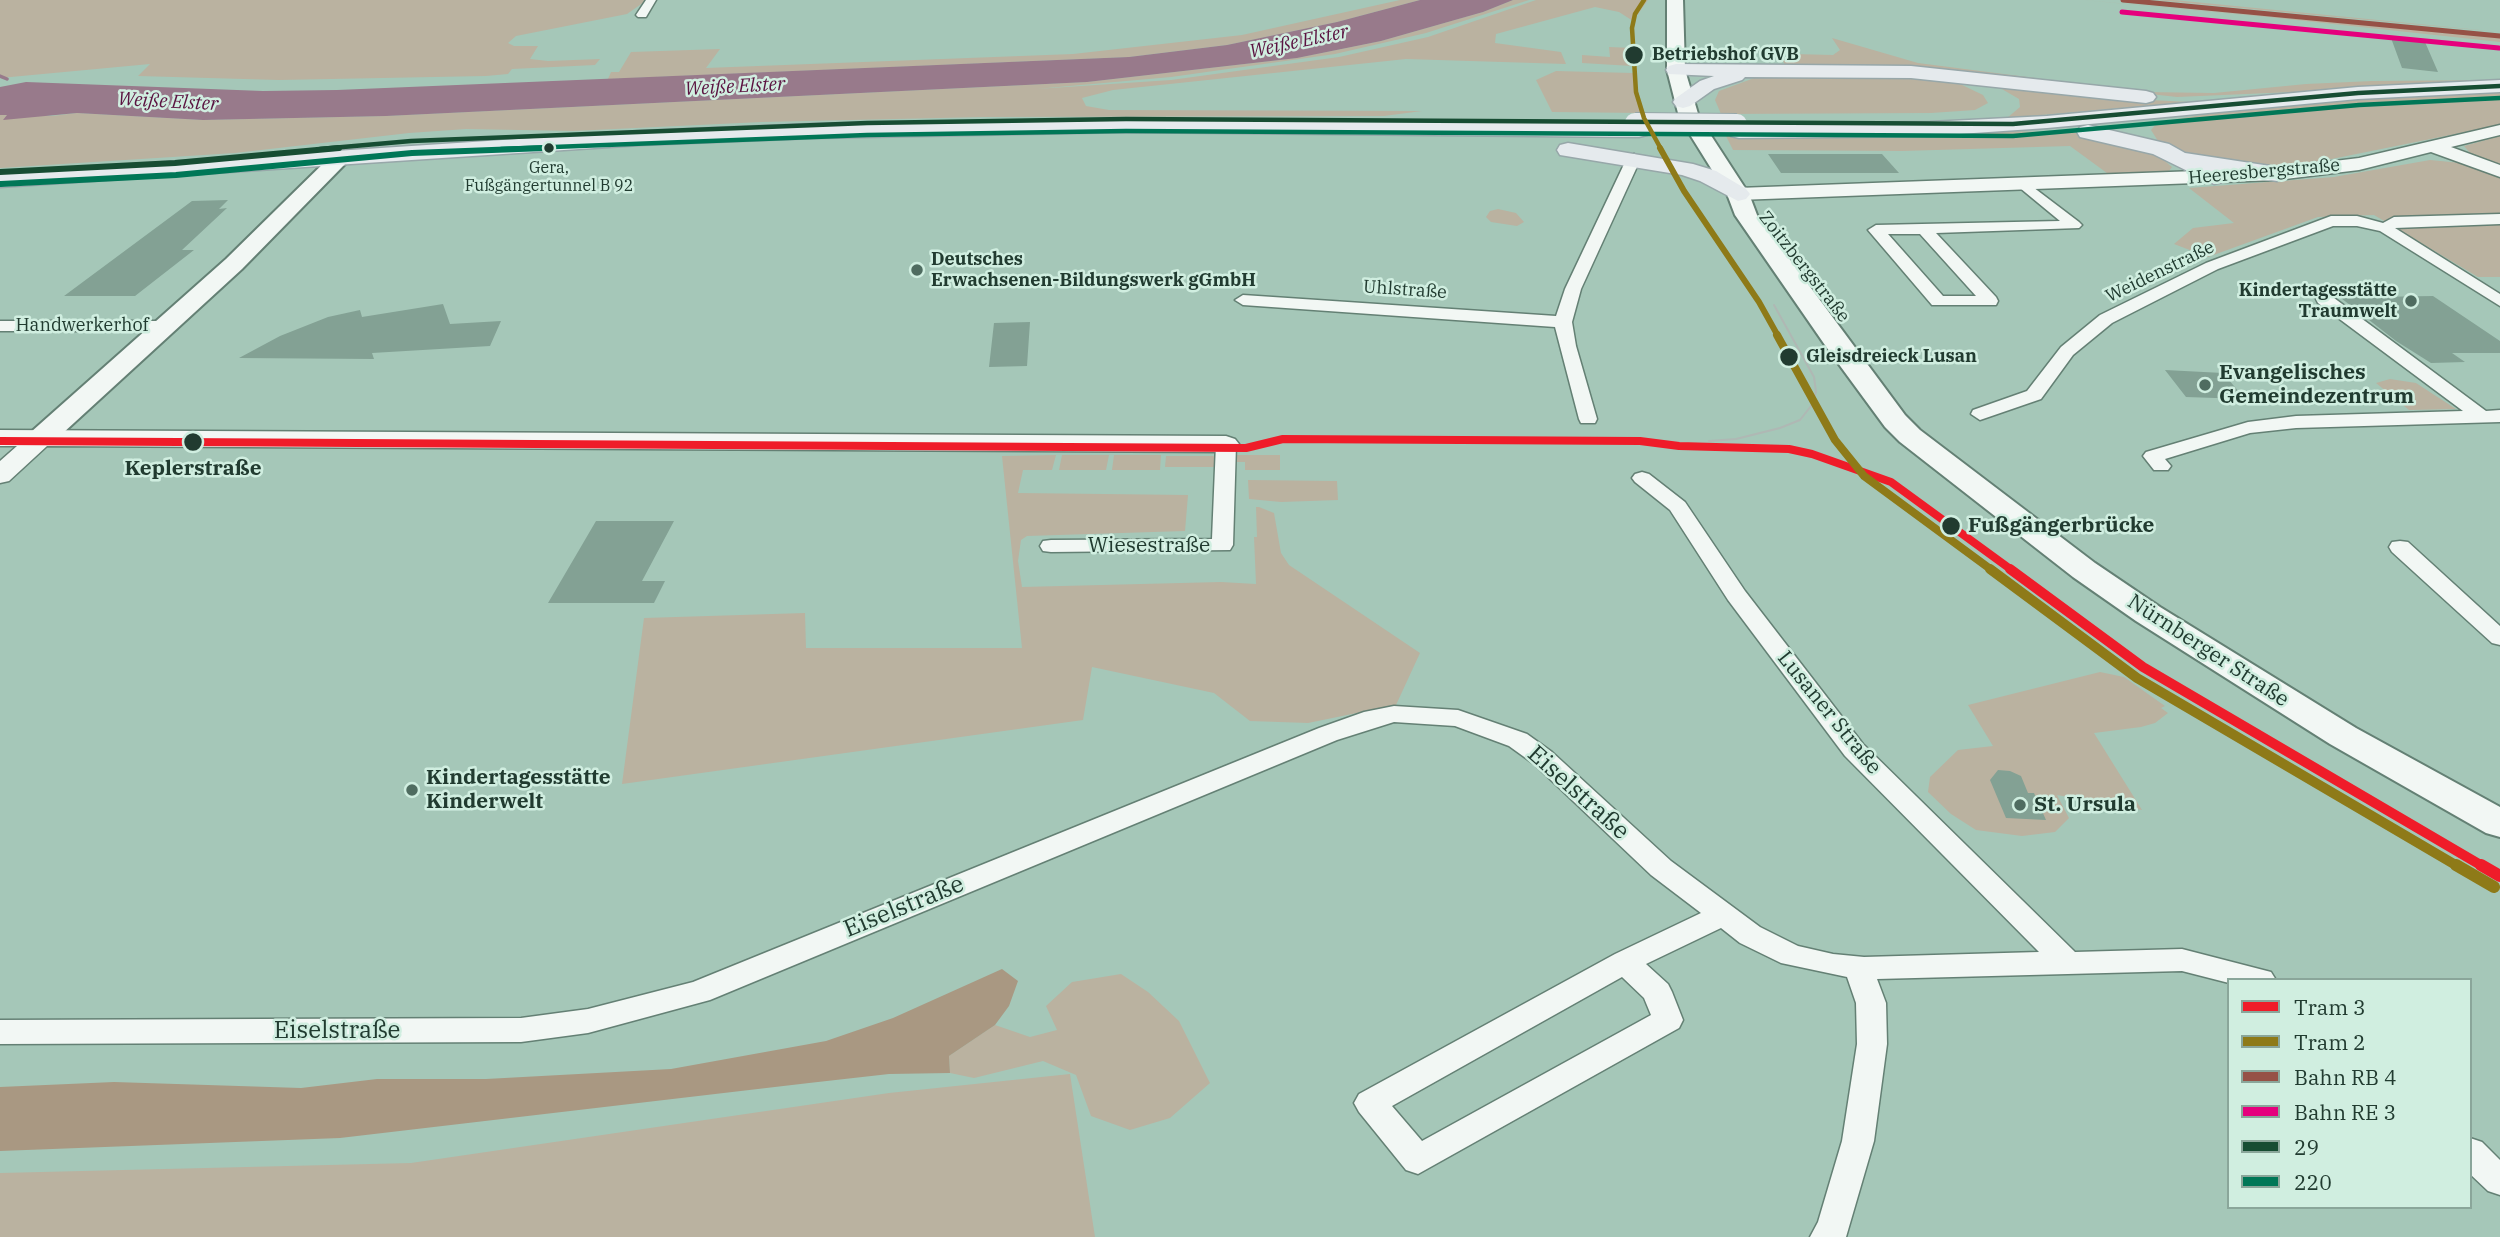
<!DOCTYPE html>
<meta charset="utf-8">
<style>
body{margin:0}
#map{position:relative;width:2500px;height:1237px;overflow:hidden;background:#a5c7b8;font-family:"IBM Plex Serif",serif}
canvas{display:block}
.legend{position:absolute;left:2227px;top:978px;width:245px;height:231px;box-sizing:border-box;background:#d0eee0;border:2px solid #8aa69a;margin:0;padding:9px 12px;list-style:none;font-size:21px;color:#213b30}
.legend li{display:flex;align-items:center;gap:14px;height:35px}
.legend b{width:35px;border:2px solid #8aa69a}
</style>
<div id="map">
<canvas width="2500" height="1237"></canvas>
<ul class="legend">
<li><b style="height:9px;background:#ef1c29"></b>Tram 3</li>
<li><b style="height:9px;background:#8e7a18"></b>Tram 2</li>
<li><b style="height:9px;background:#965146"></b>Bahn RB 4</li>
<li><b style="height:9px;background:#e5007d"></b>Bahn RE 3</li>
<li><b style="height:9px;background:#174d33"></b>29</li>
<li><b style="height:9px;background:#007757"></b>220</li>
</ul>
</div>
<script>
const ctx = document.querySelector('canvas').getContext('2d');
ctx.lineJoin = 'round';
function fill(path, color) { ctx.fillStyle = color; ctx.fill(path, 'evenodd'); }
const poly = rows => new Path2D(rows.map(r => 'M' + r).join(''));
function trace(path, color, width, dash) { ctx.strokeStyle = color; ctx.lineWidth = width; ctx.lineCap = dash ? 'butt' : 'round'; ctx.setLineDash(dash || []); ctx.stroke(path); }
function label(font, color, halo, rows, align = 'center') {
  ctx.font = font + ' "IBM Plex Serif",serif'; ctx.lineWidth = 5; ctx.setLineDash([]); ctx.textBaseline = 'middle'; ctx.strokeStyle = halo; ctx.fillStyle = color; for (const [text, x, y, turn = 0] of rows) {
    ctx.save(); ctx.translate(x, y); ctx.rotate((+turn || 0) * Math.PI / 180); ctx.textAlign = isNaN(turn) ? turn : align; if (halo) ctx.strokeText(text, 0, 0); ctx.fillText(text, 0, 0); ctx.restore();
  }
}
fill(poly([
 [0,0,647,0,627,14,516,36,508,43,514,46,538,46,530,59,548,61,600,59,595,65,512,69,508,74,486,76,279,80,138,76,150,64,0,78],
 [1400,0,1420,0,1337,22,1227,45,1129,57,608,79,611,72,619,72,631,52,720,49,706,68,1073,54,1242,35],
 [1513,0,1529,0,1426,33,1335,54,1171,77,1036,89,1171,80,1339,57,1428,37,1536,0,1648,0,1633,21,1619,12,1595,7,1496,34,1495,43,1561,52,1566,64,1406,59,1113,90,1082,98,1086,106,1109,110,1422,111,1384,116,984,117,762,122,573,131,466,129,409,133,235,153,0,168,0,115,52,116,77,113,203,120,386,116,1087,82,1297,58,1381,41,1483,12],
 [2083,0,2500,37,2500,42,2268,17],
 [2156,0,2174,0,2500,32,2346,18],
 [1832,38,1918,63,2144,92,2214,93,2306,84,2372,81,2500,80,2500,83,2177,97,1896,66,1785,65,1783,61,1793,54,1833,55,1840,50],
 [1609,47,1633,48,1632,66,1582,63,1582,55,1610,57],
 [1556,71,1633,73,1636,95,1644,113,1552,112,1536,80],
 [1904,76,1958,83,1983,95,1988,103,1975,110,1931,113,1721,114,1715,100,1719,91,1757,77],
 [1988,81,2131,99,2190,102,2007,118,2020,107,2019,99],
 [2500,88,2500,125,2317,162,2276,167,2180,152,2158,141,2151,130,2158,122,2220,112,2343,99],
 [2010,131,2075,133,2113,138,2159,156,2172,167,2169,171,2155,174,2111,176,2070,146,1902,151,1733,150,1725,134],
 [2500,136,2500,166,2470,153,2464,146],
 [2430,160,2461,163,2500,178,2500,277,2478,277,2374,215,2318,217,2208,257,2174,244,2193,228,2234,223,2189,188,2334,177],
 [1498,209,1516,213,1524,222,1517,226,1491,222,1486,217,1490,211],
 [2390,379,2416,383,2456,409,2409,410,2376,383],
 [1056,455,1052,470,1023,470,1018,493,1188,495,1185,531,1027,536,1021,540,1018,561,1022,587,1221,582,1256,584,1254,537,1257,537,1256,507,1259,507,1274,513,1281,553,1289,565,1420,653,1396,705,1308,723,1250,721,1214,693,1092,667,1083,720,622,784,644,618,805,613,806,648,1022,648,1002,456],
 [1062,455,1109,455,1106,470,1059,470],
 [1114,455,1161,455,1160,470,1112,470],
 [1230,455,1280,455,1280,470,1245,470,1245,462,1229,462],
 [1166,456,1215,456,1215,467,1165,467],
 [1248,480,1337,481,1338,500,1281,502,1249,499],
 [2100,672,2124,677,2165,706,2161,708,2168,713,2155,723,2141,727,2094,733,2142,810,2057,795,2069,818,2055,832,2022,836,1976,830,1951,814,1928,792,1930,777,1958,750,1993,746,1968,705],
 [1121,974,1148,992,1179,1021,1210,1083,1170,1118,1130,1130,1091,1116,1076,1075,1043,1061,974,1078,950,1073,949,1056,995,1025,1030,1037,1057,1030,1046,1006,1072,982],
 [1070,1074,1095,1237,0,1237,0,1173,411,1163,889,1093]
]), '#bab2a0');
fill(poly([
 [1002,969,1018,981,1009,1006,995,1025,949,1056,950,1073,889,1074,809,1083,340,1138,0,1151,0,1087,114,1082,301,1088,377,1079,486,1079,671,1069,826,1041,893,1018]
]), '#a99882');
fill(poly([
 [1420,0,1513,0,1483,12,1381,41,1297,58,1087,82,386,116,203,120,77,113,3,120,7,115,0,115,0,87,26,82,263,91,337,90,1129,57,1227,45,1337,22]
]), '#987a8b');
trace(poly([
 [0,76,7,79]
]), '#987a8b', 3.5);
fill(poly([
 [2391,38,2425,42,2438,72,2402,68],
 [1768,154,1882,154,1899,173,1781,173],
 [228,200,219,209,227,208,182,250,194,250,135,296,64,296,192,201],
 [2363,290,2373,297,2433,296,2500,341,2500,353,2452,353,2465,362,2431,363,2396,341,2332,291],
 [443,304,450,324,501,321,490,346,372,353,374,359,239,358,280,336,328,317,360,310,362,317],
 [1030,322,1027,366,989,367,994,323],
 [2165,370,2223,373,2245,399,2186,397],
 [596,521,674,521,642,581,665,581,654,603,548,603],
 [1998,770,2010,771,2021,776,2028,793,2034,793,2046,820,2006,818,1990,780]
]), '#83a194');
const minor = poly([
 [646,0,656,0,646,17,638,17,636,15,646,0],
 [1634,154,1641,158,1581,289,1572,322,1576,346,1597,419,1595,423,1581,423,1579,419,1555,327,1243,305,1235,300,1243,295,1556,316,1565,289,1627,158,1634,154],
 [2025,181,2079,222,2082,225,2079,228,1936,233,1996,297,1998,301,1996,305,1932,305,1868,230,1876,225,2060,221,2020,188,2018,185,2025,181],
 [1888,234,1920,234,1976,296,1943,296,1888,234],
 [2500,214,2500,224,2395,228,2500,294,2500,306,2380,231,2357,226,2333,226,2218,269,2112,323,2073,355,2041,399,1980,420,1971,414,1973,410,2027,391,2061,347,2100,315,2206,263,2331,216,2357,216,2383,223,2394,217,2500,214],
 [2324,294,2330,295,2486,411,2500,410,2500,422,2296,428,2250,433,2165,459,2171,466,2168,470,2154,470,2143,456,2146,452,2248,422,2296,416,2463,411,2318,303,2316,299,2318,295,2324,294],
 [0,321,163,321,172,326,163,331,0,331,0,321],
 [1226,438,1236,444,1233,545,1230,550,1051,552,1043,551,1040,546,1043,541,1051,540,1212,539,1216,444,1226,438],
 [1642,472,1649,474,1685,502,1745,591,1863,744,2075,952,2182,949,2271,972,2276,980,2229,980,2229,983,2182,971,1877,979,1886,1003,1887,1044,1874,1141,1846,1237,1810,1237,1818,1222,1842,1141,1857,1044,1856,1003,1847,977,1781,963,1740,943,1721,928,1646,964,1668,984,1672,992,1683,1020,1679,1028,1418,1174,1406,1170,1359,1112,1354,1103,1359,1094,1615,954,1701,913,1651,875,1534,764,1509,746,1455,726,1394,722,1337,740,710,1000,588,1033,521,1042,0,1044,0,1020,521,1018,588,1009,693,982,1319,728,1364,712,1394,706,1458,710,1527,734,1552,752,1671,861,1760,927,1798,946,1833,954,1864,957,2039,952,1845,756,1728,600,1670,510,1635,482,1632,478,1635,474,1642,472],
 [1622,977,1644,998,1651,1015,1422,1141,1392,1106,1622,977],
 [2400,541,2408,542,2500,626,2500,645,2492,643,2392,552,2389,547,2392,542,2400,541],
 [2470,1138,2482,1142,2500,1160,2500,1195,2488,1191,2470,1174,2470,1138]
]);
const tertiary = poly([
 [2500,125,2500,135,2451,147,2500,165,2500,177,2431,152,2359,170,2277,180,1738,200,1728,194,1738,188,2277,168,2359,158,2500,125],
 [0,430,1226,436,1235,439,1239,444,1235,449,1226,452,47,446,9,481,0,483,0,461,17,446,0,446,0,430]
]);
const secondary = poly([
 [1667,0,1683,0,1685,70,1699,117,1749,194,1757,215,1905,415,1920,430,2095,563,2160,607,2356,728,2500,807,2500,837,2486,833,2330,744,2136,621,2073,577,1900,442,1885,427,1827,348,1735,215,1727,194,1679,117,1667,70,1667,0],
 [340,152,347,154,350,158,347,162,242,269,51,444,41,446,31,444,27,438,31,432,226,259,333,154,340,152]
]);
const primary = poly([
 [1676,64,1911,66,2146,91,2153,93,2156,97,2153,101,2146,103,1911,78,1745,77,1742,80,1714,89,1690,106,1683,108,1676,106,1673,102,1676,98,1700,81,1714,76,1669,74,1666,70,1669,66,1676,64],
 [2500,80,2500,92,2358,99,2047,128,1930,136,1739,138,1731,136,1728,131,1731,126,1739,124,1930,122,2047,116,2358,87,2500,80],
 [1126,120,1639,123,1647,125,1650,130,1647,135,1639,137,1126,132,813,138,640,145,0,187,0,173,640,131,813,124,1126,120],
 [2088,125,2169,144,2185,153,2277,167,2285,169,2289,174,2285,179,2277,181,2221,171,2226,177,2222,182,2214,184,2153,154,2080,137,2077,132,2080,127,2088,125],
 [1568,143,1693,164,1716,171,1746,189,1750,194,1746,199,1738,201,1700,181,1682,175,1560,155,1557,150,1560,145,1568,143]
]);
trace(minor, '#648074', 3);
trace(tertiary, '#648074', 3);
trace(secondary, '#648074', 4);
trace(primary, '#97a7a9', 3);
fill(minor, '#f2f7f4');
fill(tertiary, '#f2f7f4');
fill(secondary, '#f2f7f4');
fill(primary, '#e5eaed');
trace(poly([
 [1709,441,1736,439,1780,428,1800,420,1811,406,1816,392,1814,377,1774,305]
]), '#afb8b4', 2);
const primaryBridge = poly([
 [1635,123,1737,124]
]);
trace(primaryBridge, '#97a7a9', 22, []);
trace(primaryBridge, '#e5eaed', 20);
trace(poly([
 [320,149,411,141,867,123,1126,119,2013,124,2358,93,2500,86]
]), '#174d33', 4.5);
trace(poly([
 [0,172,175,163,339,148]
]), '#174d33', 6);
trace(poly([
 [501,149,867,135,1126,131,2013,136,2359,105,2500,98]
]), '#007757', 4.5);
trace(poly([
 [1,184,176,175,412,153,545,148]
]), '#007757', 6);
trace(poly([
 [2123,0,2500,36]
]), '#965146', 5);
trace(poly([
 [2122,12,2499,48]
]), '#e5007d', 5);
trace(poly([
 [0,441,1246,448,1283,439,1640,441,1679,446,1789,449,1812,454,1891,482,2013,571]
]), '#ef1c29', 8);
trace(poly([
 [2010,569,2143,667,2484,867]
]), '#ef1c29', 10);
trace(poly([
 [2481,865,2500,876]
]), '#ef1c29', 12);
trace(poly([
 [1644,0,1635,14,1632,28,1636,92,1644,118,1661,149]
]), '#8e7a18', 4.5);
trace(poly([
 [1660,148,1684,191,1759,302,1778,336]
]), '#8e7a18', 6);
trace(poly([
 [1777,335,1835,440,1864,476,1993,571]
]), '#8e7a18', 8);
trace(poly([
 [1990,569,2137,678,2459,867]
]), '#8e7a18', 10);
trace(poly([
 [2456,865,2494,887]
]), '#8e7a18', 12);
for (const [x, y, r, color] of [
 [1634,55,10,"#213b30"],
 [549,148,6,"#213b30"],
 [917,270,7,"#4f6c60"],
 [2411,301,7,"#4f6c60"],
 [1789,357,10,"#213b30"],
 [2205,385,7,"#4f6c60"],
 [193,442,10,"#213b30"],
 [1951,526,10,"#213b30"],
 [412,790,7,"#4f6c60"],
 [2020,805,7,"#4f6c60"]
]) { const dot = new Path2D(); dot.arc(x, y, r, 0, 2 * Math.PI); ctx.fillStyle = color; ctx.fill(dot); trace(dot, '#d0eee0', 2.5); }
label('16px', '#213b30', '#d0eee0', [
 ["Gera,",549,168],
 ["Fußgängertunnel B 92",549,186]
]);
label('bold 18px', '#213b30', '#d0eee0', [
 ["Betriebshof GVB",1652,55],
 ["Gleisdreieck Lusan",1806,357]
], 'left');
label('18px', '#213b30', '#d0eee0', [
 ["Heeresbergstraße",2264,172,-5],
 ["Zoitzbergstraße",1804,267,52],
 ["Weidenstraße",2160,272,-26],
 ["Uhlstraße",1405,290,4],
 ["Handwerkerhof",82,326]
]);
label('bold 18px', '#213b30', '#d0eee0', [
 ["Deutsches",931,260],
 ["Erwachsenen-Bildungswerk gGmbH",931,281],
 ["Kindertagesstätte",2397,291,"right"],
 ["Traumwelt",2397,312,"right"]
], 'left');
label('italic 19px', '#5b1341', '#d0eee0', [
 ["Weiße Elster",1299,42,-12],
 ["Weiße Elster",735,87,-3],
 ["Weiße Elster",168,102,3]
]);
label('bold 21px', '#213b30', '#d0eee0', [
 ["Evangelisches",2219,373],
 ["Gemeindezentrum",2219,397],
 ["Kindertagesstätte",426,778],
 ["Kinderwelt",426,802],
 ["St. Ursula",2034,805]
], 'left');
label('bold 21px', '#213b30', '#d0eee0', [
 ["Keplerstraße",193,469],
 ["Fußgängerbrücke",1968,526,"left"]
]);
label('21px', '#213b30', '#d0eee0', [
 ["Wiesestraße",1149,546],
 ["Nürnberger Straße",2208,651,33],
 ["Lusaner Straße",1829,713,51]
]);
label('24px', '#213b30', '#d0eee0', [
 ["Eiselstraße",1578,793,42],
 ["Eiselstraße",904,907,-22],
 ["Eiselstraße",337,1031]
]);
</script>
